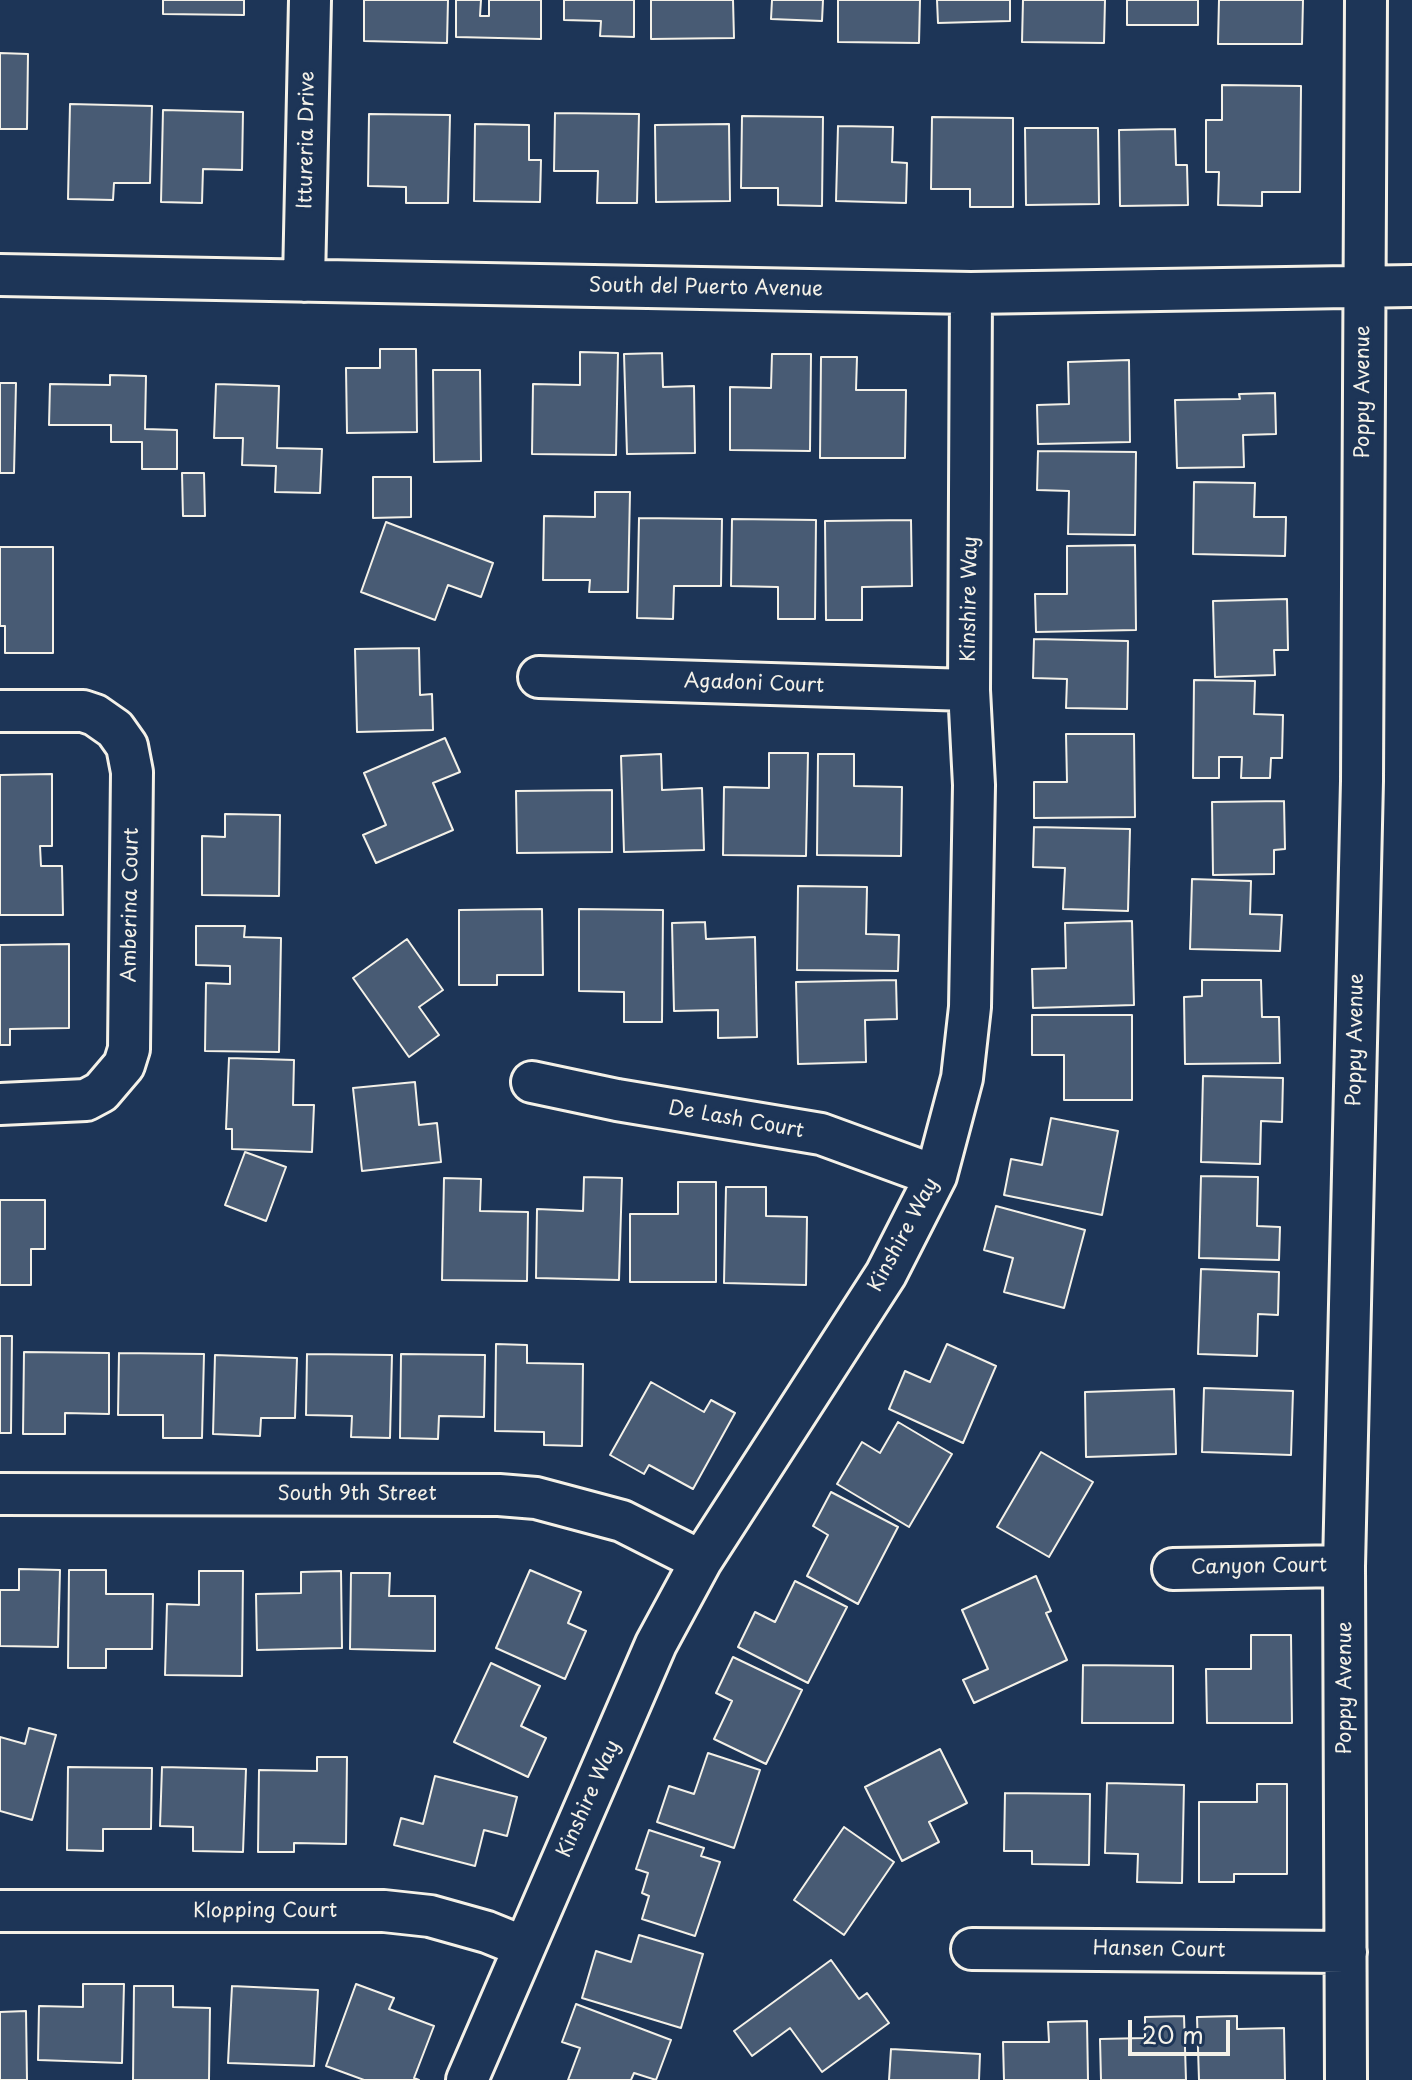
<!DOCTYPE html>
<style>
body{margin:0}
#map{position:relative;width:1412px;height:2080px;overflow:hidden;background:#1d3557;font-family:"Playpen Sans",sans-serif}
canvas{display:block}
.scale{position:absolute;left:1128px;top:2020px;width:102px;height:36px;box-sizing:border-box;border:4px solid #f4f1e8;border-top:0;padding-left:10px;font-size:24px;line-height:28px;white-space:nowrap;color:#f4f1e8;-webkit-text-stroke:6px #1d3557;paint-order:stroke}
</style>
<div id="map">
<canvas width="1412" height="2080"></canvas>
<div class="scale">20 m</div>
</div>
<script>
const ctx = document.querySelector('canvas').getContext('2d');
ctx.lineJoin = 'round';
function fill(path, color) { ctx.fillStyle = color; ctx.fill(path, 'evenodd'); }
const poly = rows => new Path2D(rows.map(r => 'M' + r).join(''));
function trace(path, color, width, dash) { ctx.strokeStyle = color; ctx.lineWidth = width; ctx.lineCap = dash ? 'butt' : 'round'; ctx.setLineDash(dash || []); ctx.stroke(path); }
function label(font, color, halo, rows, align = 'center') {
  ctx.font = font + ' "Playpen Sans",sans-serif'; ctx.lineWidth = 7; ctx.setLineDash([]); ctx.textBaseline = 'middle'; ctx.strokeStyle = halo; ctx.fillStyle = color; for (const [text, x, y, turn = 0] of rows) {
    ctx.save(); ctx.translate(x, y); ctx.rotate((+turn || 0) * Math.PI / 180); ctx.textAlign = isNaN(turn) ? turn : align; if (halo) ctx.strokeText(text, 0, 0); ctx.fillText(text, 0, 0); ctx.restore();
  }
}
const building = poly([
 [163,0,244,0,244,15,163,14,163,0],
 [364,0,448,0,447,43,364,41,364,0],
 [456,0,481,0,480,16,489,16,489,0,541,0,541,39,456,37,456,0],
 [564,0,634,0,634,37,600,36,601,21,564,20,564,0],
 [651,0,733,0,734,38,651,39,651,0],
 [772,0,823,0,822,21,771,19,772,0],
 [838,0,920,0,919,43,838,42,838,0],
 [937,0,1010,0,1010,21,938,23,937,0],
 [1023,0,1105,0,1104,43,1022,42,1023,0],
 [1127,0,1198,0,1198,25,1127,25,1127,0],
 [1219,0,1303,0,1302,44,1218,44,1219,0],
 [0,53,28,54,27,129,0,129,0,53],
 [1222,85,1301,86,1300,192,1262,192,1262,206,1218,205,1219,172,1206,172,1206,120,1222,120,1222,85],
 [70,104,152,106,150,183,114,183,113,200,68,199,70,104],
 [163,110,243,112,242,170,203,169,202,203,161,202,163,110],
 [555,113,639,114,637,203,597,203,598,171,554,171,555,113],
 [369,114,450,115,448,203,406,203,406,187,368,186,369,114],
 [742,116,823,117,822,206,778,205,778,188,741,188,742,116],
 [932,117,1013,118,1013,207,970,207,970,189,931,189,932,117],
 [475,124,529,125,529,160,541,160,540,202,474,201,475,124],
 [729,124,730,201,656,202,655,125,729,124],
 [838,126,893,127,892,162,907,163,906,203,836,201,838,126],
 [1025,128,1098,128,1099,204,1026,205,1025,128],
 [1175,129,1176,165,1187,165,1188,205,1120,206,1119,130,1175,129],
 [380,349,416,349,417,432,347,433,346,368,380,368,380,349],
 [580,352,618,353,616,455,532,454,533,384,580,385,580,352],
 [662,353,663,387,694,386,695,453,627,454,624,354,662,353],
 [772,354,811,354,810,451,730,450,730,387,771,388,772,354],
 [821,357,857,357,856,390,906,390,905,458,820,458,821,357],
 [1129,360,1130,442,1038,444,1037,405,1069,404,1068,362,1129,360],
 [433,370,480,370,481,461,434,462,433,370],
 [110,375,146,376,145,429,177,430,177,469,142,469,142,442,111,442,111,425,49,425,50,384,110,385,110,375],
 [0,383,16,383,14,473,0,473,0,383],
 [216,384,279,386,277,448,322,449,320,493,275,492,276,466,242,465,243,438,214,438,216,384],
 [1275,393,1276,434,1243,435,1244,467,1177,468,1175,400,1240,399,1239,394,1275,393],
 [1038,451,1136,452,1135,535,1068,534,1069,491,1037,490,1038,451],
 [182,473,204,473,205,516,183,516,182,473],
 [373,477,411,477,411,517,373,518,373,477],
 [1194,482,1255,483,1254,517,1286,517,1285,556,1193,554,1194,482],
 [595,492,630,492,628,592,589,592,590,580,543,580,544,516,595,517,595,492],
 [639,518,722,519,721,586,674,586,673,619,637,618,639,518],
 [732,519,816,520,815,619,778,619,778,587,731,586,732,519],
 [911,520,912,586,862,587,862,620,826,620,825,521,911,520],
 [386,522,493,563,481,597,448,585,435,620,361,592,386,522],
 [1135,545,1136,630,1036,632,1035,594,1067,594,1067,546,1135,545],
 [0,547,53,547,53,653,5,653,5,626,0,626,0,547],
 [1287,599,1288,650,1274,650,1275,675,1215,677,1213,601,1287,599],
 [1034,639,1128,641,1127,709,1066,708,1067,679,1033,678,1034,639],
 [419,648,420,695,432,694,433,730,357,732,355,649,419,648],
 [1194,680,1255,681,1254,714,1283,715,1282,758,1271,758,1270,778,1241,778,1242,757,1219,757,1219,778,1193,778,1194,680],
 [1066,734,1134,734,1135,817,1034,818,1034,782,1067,782,1066,734],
 [445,738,460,772,433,783,453,830,376,863,363,835,386,825,364,773,445,738],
 [769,753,808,753,806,856,723,855,724,787,769,788,769,753],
 [661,754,662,790,702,788,704,850,624,852,621,756,661,754],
 [818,754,854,754,854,786,902,787,901,856,817,855,818,754],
 [52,774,52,846,40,846,41,866,62,866,63,915,0,915,0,775,52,774],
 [612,790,612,852,517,853,516,791,612,790],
 [1284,801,1285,849,1274,850,1274,874,1213,875,1212,802,1284,801],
 [225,814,280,815,279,896,202,895,202,836,225,837,225,814],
 [1034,827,1130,829,1128,911,1063,909,1065,868,1033,867,1034,827],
 [1192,879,1251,881,1250,914,1282,915,1280,951,1190,949,1192,879],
 [798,886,867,887,866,934,899,935,898,971,797,970,798,886],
 [542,909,543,975,497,975,497,985,459,985,459,910,542,909],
 [579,909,663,910,662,1022,624,1022,624,992,579,991,579,909],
 [1132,921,1134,1005,1033,1008,1032,969,1066,968,1065,923,1132,921],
 [705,922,706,939,755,937,757,1037,718,1038,718,1010,674,1011,672,923,705,922],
 [196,926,245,926,244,937,281,938,279,1052,205,1051,206,983,230,984,230,966,196,965,196,926],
 [407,939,443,990,419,1007,439,1035,409,1057,353,978,407,939],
 [69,944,69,1028,10,1029,10,1045,0,1045,0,945,69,944],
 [896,980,897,1019,865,1020,866,1062,798,1064,796,982,896,980],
 [1202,980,1261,980,1262,1017,1279,1017,1280,1063,1185,1064,1184,997,1202,996,1202,980],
 [1032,1015,1132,1015,1132,1100,1064,1100,1064,1055,1032,1055,1032,1015],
 [229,1058,294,1060,293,1105,314,1105,312,1152,232,1149,232,1129,226,1129,229,1058],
 [1203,1076,1283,1078,1282,1122,1261,1121,1260,1164,1201,1162,1203,1076],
 [415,1082,419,1125,437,1123,441,1162,362,1171,353,1088,415,1082],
 [1051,1118,1118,1131,1102,1215,1004,1195,1011,1159,1042,1165,1051,1118],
 [245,1152,286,1167,266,1221,225,1205,245,1152],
 [1201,1176,1258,1177,1257,1226,1280,1227,1279,1260,1199,1258,1201,1176],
 [584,1177,622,1178,619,1280,536,1278,537,1209,583,1211,584,1177],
 [444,1178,481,1179,480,1211,528,1212,527,1281,442,1280,444,1178],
 [678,1182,716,1182,716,1282,630,1282,630,1214,678,1214,678,1182],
 [726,1187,766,1187,766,1216,807,1217,806,1285,724,1283,726,1187],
 [0,1200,45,1200,45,1249,31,1249,31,1285,0,1285,0,1200],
 [996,1206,1085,1230,1064,1308,1004,1292,1013,1258,984,1250,996,1206],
 [1201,1269,1279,1272,1278,1315,1258,1314,1257,1356,1198,1354,1201,1269],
 [0,1336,12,1336,11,1433,0,1433,0,1336],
 [496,1344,527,1345,527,1363,583,1364,582,1446,544,1445,544,1432,495,1431,496,1344],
 [947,1344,996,1366,963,1443,889,1409,905,1371,930,1382,947,1344],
 [24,1352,109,1353,109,1414,65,1413,65,1434,23,1434,24,1352],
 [119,1353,204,1354,202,1438,163,1438,163,1415,118,1415,119,1353],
 [307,1354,392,1355,390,1438,351,1437,352,1416,306,1415,307,1354],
 [401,1354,485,1355,484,1417,439,1416,438,1439,400,1438,401,1354],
 [215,1355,297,1358,295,1418,261,1418,260,1436,213,1434,215,1355],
 [651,1382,704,1412,711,1400,735,1413,693,1489,649,1465,644,1474,610,1455,651,1382],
 [1204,1388,1293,1391,1291,1455,1202,1452,1204,1388],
 [1174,1389,1176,1454,1086,1457,1085,1392,1174,1389],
 [898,1422,952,1454,909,1527,837,1484,862,1442,880,1453,898,1422],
 [1041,1452,1093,1482,1049,1557,997,1527,1041,1452],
 [831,1492,898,1527,858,1604,807,1576,828,1535,813,1526,831,1492],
 [19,1569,60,1570,58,1647,0,1646,0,1590,19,1590,19,1569],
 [69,1570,106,1570,106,1594,153,1594,152,1649,106,1649,106,1668,68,1668,69,1570],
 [530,1570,581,1592,568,1623,586,1631,565,1679,496,1648,530,1570],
 [199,1571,243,1571,242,1676,165,1675,167,1604,199,1605,199,1571],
 [341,1571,342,1648,257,1650,256,1594,301,1593,301,1572,341,1571],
 [351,1573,390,1573,389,1596,435,1596,435,1651,350,1649,351,1573],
 [1036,1576,1051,1611,1046,1613,1067,1660,974,1703,963,1680,988,1669,962,1610,1036,1576],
 [795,1581,847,1607,808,1683,738,1647,755,1612,775,1622,795,1581],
 [1251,1635,1291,1635,1292,1723,1207,1723,1206,1669,1251,1669,1251,1635],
 [733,1657,802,1690,766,1764,714,1739,732,1701,716,1693,733,1657],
 [491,1663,540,1686,521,1726,546,1738,528,1777,454,1742,491,1663],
 [1083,1665,1173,1666,1173,1723,1082,1723,1083,1665],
 [29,1728,56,1735,32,1820,0,1811,0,1737,25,1744,29,1728],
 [940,1749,967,1803,929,1822,939,1842,902,1861,865,1787,940,1749],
 [708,1753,760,1770,734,1848,657,1822,669,1786,694,1794,708,1753],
 [317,1757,347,1757,346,1844,294,1843,294,1852,258,1852,259,1770,317,1771,317,1757],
 [68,1767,152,1768,151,1829,103,1829,103,1851,67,1850,68,1767],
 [162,1767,246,1769,243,1852,193,1851,193,1827,160,1826,162,1767],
 [435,1776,517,1797,507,1836,484,1830,475,1866,394,1845,401,1818,423,1824,435,1776],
 [1107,1783,1184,1785,1182,1883,1137,1882,1138,1854,1105,1853,1107,1783],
 [1257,1784,1287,1784,1287,1874,1234,1874,1234,1882,1199,1882,1199,1802,1257,1802,1257,1784],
 [1005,1793,1090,1794,1089,1865,1032,1864,1032,1851,1004,1851,1005,1793],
 [844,1827,894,1862,844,1935,794,1900,844,1827],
 [649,1830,704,1848,701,1856,720,1862,695,1936,642,1919,649,1896,642,1893,648,1873,636,1869,649,1830],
 [639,1935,703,1954,681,2028,582,1998,596,1951,631,1962,639,1935],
 [831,1960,859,1999,867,1993,889,2023,822,2072,790,2028,752,2056,734,2031,831,1960],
 [83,1984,124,1984,122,2063,38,2060,39,2006,83,2007,83,1984],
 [356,1984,394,1998,389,2009,434,2026,414,2078,419,2080,364,2080,326,2066,356,1984],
 [134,1986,173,1986,173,2007,210,2008,209,2080,133,2080,134,1986],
 [232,1986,318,1990,314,2066,228,2063,232,1986],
 [576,2004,671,2040,656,2080,634,2073,631,2080,568,2080,580,2048,562,2042,576,2004],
 [26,2011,27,2080,0,2080,0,2012,26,2011],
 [1184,2016,1186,2080,1101,2080,1100,2039,1145,2038,1145,2017,1184,2016],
 [1237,2016,1237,2029,1284,2028,1285,2080,1199,2080,1197,2017,1237,2016],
 [1087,2021,1088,2080,1004,2080,1003,2042,1049,2042,1048,2022,1087,2021],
 [891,2049,980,2054,979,2080,889,2080,891,2049]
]);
fill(building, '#485b74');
trace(building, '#f4f1e8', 2);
const minor = poly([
 [0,275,971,293,1412,286],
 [304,281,310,0],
 [539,677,969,690],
 [0,711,83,711,95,715,115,729,127,746,132,772,129,1049,124,1065,101,1092,86,1100,0,1104],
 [532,1082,617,1100,821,1134,936,1176],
 [0,1494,499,1495,536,1498,622,1521,701,1561],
 [1173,1569,1344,1566],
 [0,1911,384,1911,430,1916,487,1932,524,1947],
 [972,1949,1346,1952],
 [467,2080,656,1644,701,1561,886,1274,936,1176,962,1078,970,1007,974,785,969,690,971,293],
 [1346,2080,1344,1566,1362,781,1366,0]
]);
trace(minor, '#f4f1e8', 46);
trace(minor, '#1d3557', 40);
label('20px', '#f4f1e8', '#1d3557', [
 ["Ittureria Drive",307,140,-89],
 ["South del Puerto Avenue",706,288,1],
 ["Poppy Avenue",1363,392,-90],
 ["Kinshire Way",970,599,-89],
 ["Agadoni Court",754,684,2],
 ["Amberina Court",131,905,-89],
 ["Poppy Avenue",1356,1040,-89],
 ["De Lash Court",736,1120,10],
 ["Kinshire Way",904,1235,-62],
 ["South 9th Street",357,1494],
 ["Canyon Court",1259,1567,-1],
 ["Poppy Avenue",1345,1688,-90],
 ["Kinshire Way",589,1799,-66],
 ["Klopping Court",265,1911],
 ["Hansen Court",1159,1950,1]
]);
</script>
